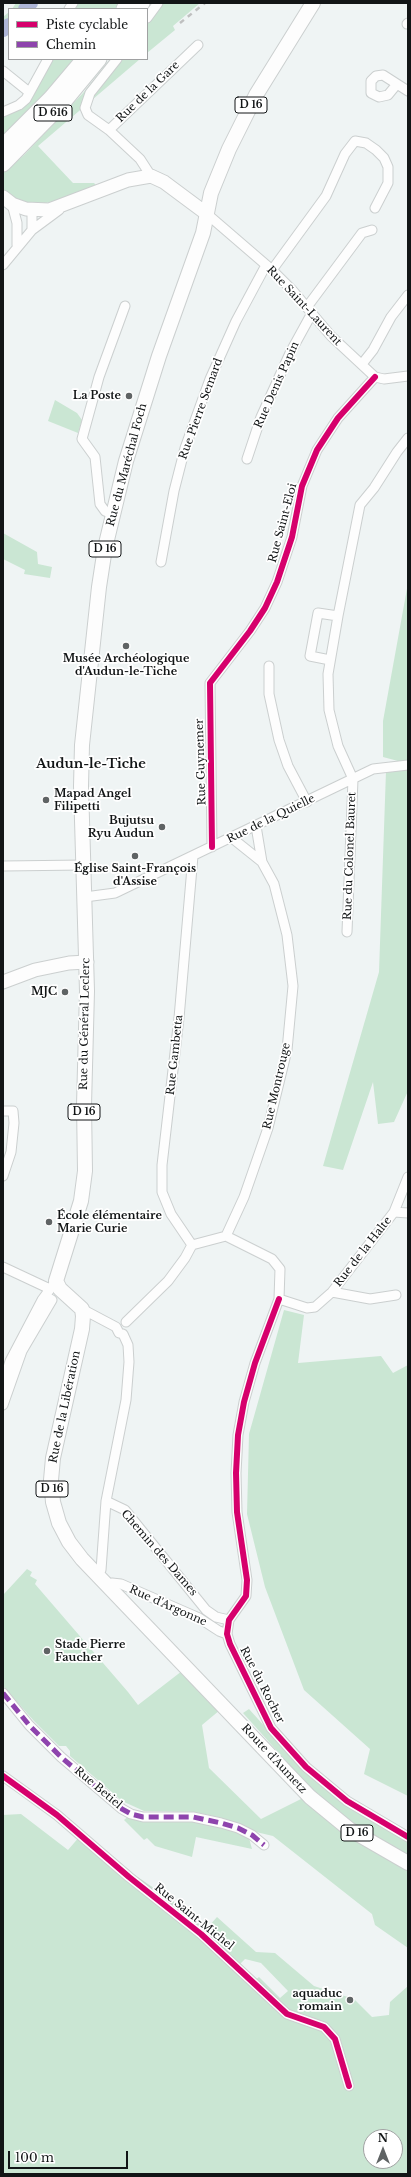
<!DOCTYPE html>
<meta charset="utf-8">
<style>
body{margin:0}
#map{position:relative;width:411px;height:2177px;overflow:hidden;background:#eff4f4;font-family:"Libre Baskerville",serif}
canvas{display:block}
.frame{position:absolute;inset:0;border:4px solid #121516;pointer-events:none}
.legend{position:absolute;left:8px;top:8px;width:140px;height:52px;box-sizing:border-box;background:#fff;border:1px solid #a0a1a2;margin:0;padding:5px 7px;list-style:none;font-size:12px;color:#121516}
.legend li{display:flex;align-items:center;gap:8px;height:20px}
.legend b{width:20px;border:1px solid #a0a1a2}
.north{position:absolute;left:363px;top:2129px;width:40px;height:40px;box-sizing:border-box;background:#fff;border:1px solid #a0a1a2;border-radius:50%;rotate:0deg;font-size:11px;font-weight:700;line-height:16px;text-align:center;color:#121516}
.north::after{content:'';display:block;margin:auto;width:14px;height:18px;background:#5f6364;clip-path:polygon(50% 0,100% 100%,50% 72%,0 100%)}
.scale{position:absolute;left:8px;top:2151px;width:120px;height:18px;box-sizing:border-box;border:2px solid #121516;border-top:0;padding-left:5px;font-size:12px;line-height:14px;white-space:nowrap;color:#121516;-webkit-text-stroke:3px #fff;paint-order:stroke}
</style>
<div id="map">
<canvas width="411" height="2177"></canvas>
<div class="frame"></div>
<ul class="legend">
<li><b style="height:5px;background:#d6006c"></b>Piste cyclable</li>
<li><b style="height:5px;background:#8e44ad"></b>Chemin</li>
</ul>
<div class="north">N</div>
<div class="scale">100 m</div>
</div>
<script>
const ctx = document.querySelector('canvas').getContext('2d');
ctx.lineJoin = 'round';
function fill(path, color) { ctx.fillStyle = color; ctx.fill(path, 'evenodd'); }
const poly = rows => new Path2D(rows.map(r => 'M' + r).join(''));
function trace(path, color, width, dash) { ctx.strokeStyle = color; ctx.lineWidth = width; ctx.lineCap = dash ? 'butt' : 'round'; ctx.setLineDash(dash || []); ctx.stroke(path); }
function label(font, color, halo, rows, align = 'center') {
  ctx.font = font + ' "Libre Baskerville",serif'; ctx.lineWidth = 3.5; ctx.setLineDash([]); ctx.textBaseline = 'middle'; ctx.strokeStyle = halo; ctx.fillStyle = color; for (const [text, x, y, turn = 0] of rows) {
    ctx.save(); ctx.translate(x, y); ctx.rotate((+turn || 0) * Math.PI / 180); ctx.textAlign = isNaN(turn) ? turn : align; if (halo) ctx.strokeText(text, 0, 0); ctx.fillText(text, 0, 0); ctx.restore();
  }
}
fill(poly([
 [16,3,34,3,29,9,12,9],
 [77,3,119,3,115,9,72,9],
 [152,3,200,3,173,26,175,30,147,53,147,10],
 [9,12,9,27,3,32,3,17],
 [52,59,74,59,47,93,3,138,3,115,28,102,46,73],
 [110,59,140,59,38,146,73,183,94,183,96,185,62,199,42,204,22,202,8,195,3,190,3,173,24,155,83,93],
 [55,400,77,413,82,420,78,433,48,421],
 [3,533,37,552,38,564,52,567,50,578,24,574,25,570,3,559],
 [408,583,408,761,398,761,383,757,383,721],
 [408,769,408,1091,394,1122,378,1124,373,1082,343,1170,323,1166,379,972,386,771],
 [284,1310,304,1315,298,1363,381,1356,393,1373,408,1365,408,1796,364,1774,370,1749,304,1690,265,1587,247,1514,249,1434],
 [27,1569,32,1572,30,1576,37,1580,35,1584,128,1692,138,1705,182,1671,220,1710,202,1725,209,1768,261,1819,301,1799,312,1790,243,1713,249,1709,303,1769,408,1840,408,1948,375,1925,372,1914,273,1836,239,1828,249,1838,252,1849,196,1837,192,1857,155,1846,147,1838,144,1840,124,1820,131,1814,221,1823,222,1818,195,1812,144,1811,122,1801,70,1756,70,1751,66,1746,59,1746,34,1721,3,1686,3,1595],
 [21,1814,68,1850,80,1836,129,1877,132,1873,209,1926,217,1917,256,1952,275,1953,314,1986,354,1999,372,2017,389,2015,390,2002,408,1986,408,2174,3,2174,3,1815],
 [245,1959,261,1963,288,1991,280,1998,259,1977,254,1981,238,1966],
 [371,2137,395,2137,395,2161,371,2161]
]), '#cae6d3');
trace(poly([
 [25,9,31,3],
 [3,30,9,25]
]), '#adb5d6', 14);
const minor = poly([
 [69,9,73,3],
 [147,18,158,3],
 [407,24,408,23],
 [3,71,29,92],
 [397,84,388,95,379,97,371,93,371,81,376,76,383,75,397,84,408,91],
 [3,112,19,105,26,99,48,59],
 [109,130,88,115,85,108,90,93,117,59],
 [151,176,140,159,109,130,198,45],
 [12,204,17,223,17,245],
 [32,210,32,230],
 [207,214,272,270,293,291,331,336,375,377,384,379,408,376],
 [3,265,32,230,59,210],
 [272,270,326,196,345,154,355,141,366,143,376,150,384,158,388,167,388,183,375,208],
 [307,307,362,233,372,230],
 [362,364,373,350,391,317,408,295],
 [247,459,261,417,290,353,312,313],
 [113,514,105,511,100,504,95,457,82,439,99,377,125,306],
 [161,562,174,491,185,448,210,379,236,321,266,265],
 [330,660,310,656,318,613,338,616],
 [269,666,269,694,279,740,288,766,307,802],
 [232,838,262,862],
 [212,847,210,683,250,631,265,608,277,582,292,537,302,486,317,450,338,418,375,377],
 [3,866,84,865],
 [85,897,115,893,373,769,408,765],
 [347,932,353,779,338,746,329,710,328,674,338,616,360,505,374,488,397,452,408,438],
 [3,1111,13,1111,14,1123,11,1152,3,1176],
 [394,1212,408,1213],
 [226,1236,244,1197,268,1128,287,1050,293,986,287,935,274,884,262,862,256,826],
 [192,1245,171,1214,162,1192,162,1165,179,1018,193,856],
 [3,1267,50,1289],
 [332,1292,370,1299,396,1295],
 [279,1299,255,1363,244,1402,238,1435,236,1473,237,1512,247,1580,246,1596,229,1620,227,1634,230,1644,271,1728,306,1767,347,1801,408,1837],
 [82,1309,116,1327,119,1333,123,1334,128,1345,129,1362,126,1400,106,1501,101,1570,97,1574],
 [126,1322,168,1281,185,1258,192,1245,226,1236,272,1259,280,1269,279,1299,307,1308,315,1307,332,1292,394,1212,408,1177],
 [3,1384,10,1361,42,1300,56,1281],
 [3,1405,22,1351,52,1300,45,1296],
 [106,1501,125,1510,206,1610,216,1617,229,1620],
 [108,1586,112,1583,121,1584,199,1618,219,1631,227,1634],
 [3,1693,29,1725,61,1757,122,1809,131,1814,143,1817,193,1817,221,1823,238,1828,252,1835,264,1845],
 [3,1776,57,1815,129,1877,201,1934,287,2014,324,2027,335,2039,349,2086]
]);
const secondary = poly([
 [3,197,12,204,26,209,49,210,128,180,151,176,164,182,207,214],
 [3,982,35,970,69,963,87,962]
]);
const primary = poly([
 [313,3,256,95,229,149,211,193,203,233,159,356,126,461,105,548,99,587,82,745,81,786,87,991,84,1105,85,1171,81,1201,56,1281,60,1289,82,1309,83,1316,82,1329,53,1458,51,1480,53,1502,59,1523,69,1542,82,1559,310,1797,349,1829,408,1863]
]);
const trunk = poly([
 [124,9,128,3],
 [138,9,142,3],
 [3,146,51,98,84,59],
 [3,164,61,105,99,59]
]);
trace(minor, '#cbcfcf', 11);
trace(secondary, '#cbcfcf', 15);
trace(primary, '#cbcfcf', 16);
trace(trunk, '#cbcfcf', 17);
trace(minor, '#fdfdfd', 9);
trace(secondary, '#fdfdfd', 13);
trace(primary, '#fdfdfd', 14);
trace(trunk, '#fdfdfd', 15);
trace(poly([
 [180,23,205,3]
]), '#bfc0c0', 2.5, [5, 5]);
trace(poly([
 [3,1693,29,1725,61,1757,122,1809,131,1814,143,1817,193,1817,221,1823,238,1828,252,1835,264,1845]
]), '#8e44ad', 5, [10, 5]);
trace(poly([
 [212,847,210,683,250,631,265,608,277,582,292,537,302,486,317,450,338,418,375,377],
 [279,1299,255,1363,244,1402,238,1435,236,1473,237,1512,247,1580,246,1596,229,1620,227,1634,230,1644,271,1728,306,1767,347,1801,408,1837],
 [3,1776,57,1815,129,1877,201,1934,287,2014,324,2027,335,2039,349,2086]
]), '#d6006c', 6);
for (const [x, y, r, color] of [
 [129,396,4,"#5f6364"],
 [126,646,4,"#5f6364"],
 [46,800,4,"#5f6364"],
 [162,827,4,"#5f6364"],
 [135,856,4,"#5f6364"],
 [65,992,4,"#5f6364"],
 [49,1222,4,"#5f6364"],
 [47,1651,4,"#5f6364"],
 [350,2000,4,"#5f6364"]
]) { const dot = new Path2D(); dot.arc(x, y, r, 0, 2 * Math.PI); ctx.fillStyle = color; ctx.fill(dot); trace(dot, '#fff', 1.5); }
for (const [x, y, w] of [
 [251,105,32],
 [53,113,38],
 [105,549,32],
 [84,1112,32],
 [52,1489,32],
 [357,1833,32]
]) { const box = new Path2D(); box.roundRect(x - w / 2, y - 8, w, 16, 3); ctx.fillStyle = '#fff'; ctx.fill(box); trace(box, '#121516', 1); }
label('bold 10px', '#121516', null, [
 ["D 16",251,105],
 ["D 616",53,113],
 ["D 16",105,549],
 ["D 16",84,1112],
 ["D 16",52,1489],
 ["D 16",357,1833]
]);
label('11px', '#121516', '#fff', [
 ["Rue de la Gare",148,92,-44],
 ["Rue Saint-Laurent",304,306,47],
 ["Rue Denis Papin",277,385,-66],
 ["Rue Pierre Semard",201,409,-70],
 ["Rue du Maréchal Foch",127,465,-75],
 ["Rue Saint-Eloi",283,523,-75],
 ["Rue Guynemer",201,762,-92],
 ["Rue de la Quielle",271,819,-26],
 ["Rue du Colonel Bauret",350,856,-88],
 ["Rue du Général Leclerc",85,1024,-89],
 ["Rue Gambetta",175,1055,-84],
 ["Rue Montrouge",277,1086,-77],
 ["Rue de la Halte",363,1252,-52],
 ["Rue de la Libération",65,1407,-78],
 ["Chemin des Dames",159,1553,49],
 ["Rue d'Argonne",168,1606,24],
 ["Rue du Rocher",262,1685,63],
 ["Route d'Aumetz",274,1759,47],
 ["Rue Betiel",98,1788,40],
 ["Rue Saint-Michel",194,1917,39]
]);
label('bold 11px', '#121516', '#fff', [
 ["La Poste",121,396],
 ["Musée Archéologique",126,659,"center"],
 ["d'Audun-le-Tiche",126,672,"center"],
 ["Mapad Angel",54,794,"left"],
 ["Filipetti",54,807,"left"],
 ["Bujutsu",154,821],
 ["Ryu Audun",154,834],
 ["Église Saint-François",135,869,"center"],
 ["d'Assise",135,882,"center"],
 ["MJC",57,992],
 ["École élémentaire",57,1216,"left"],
 ["Marie Curie",57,1229,"left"],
 ["Stade Pierre",55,1645,"left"],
 ["Faucher",55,1658,"left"],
 ["aquaduc",342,1994],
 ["romain",342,2007]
], 'right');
label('bold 13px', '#121516', '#fff', [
 ["Audun-le-Tiche",91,764]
]);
</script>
